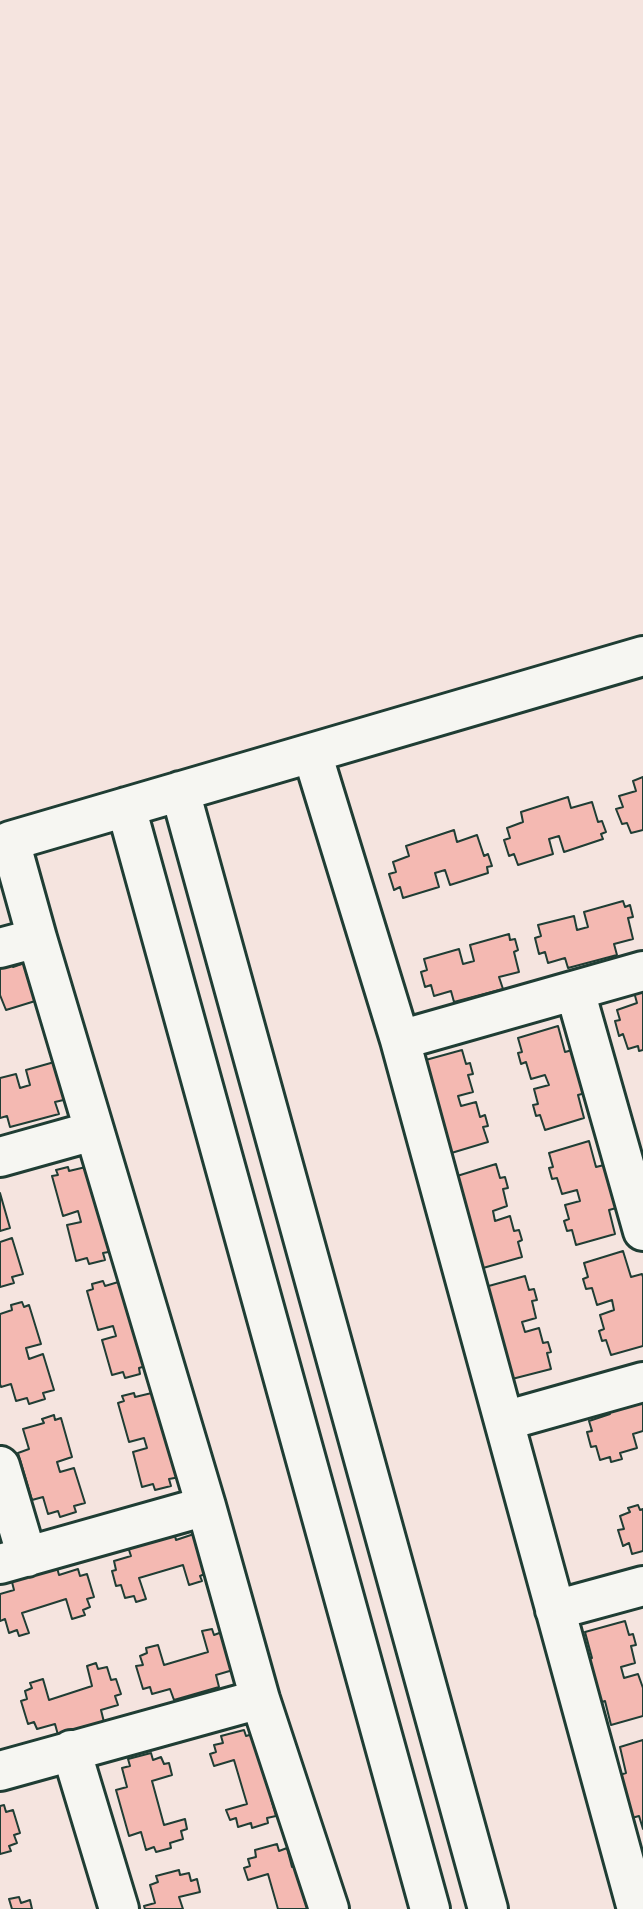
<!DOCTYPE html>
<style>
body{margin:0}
canvas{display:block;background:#f5e4df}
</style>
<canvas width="643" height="1909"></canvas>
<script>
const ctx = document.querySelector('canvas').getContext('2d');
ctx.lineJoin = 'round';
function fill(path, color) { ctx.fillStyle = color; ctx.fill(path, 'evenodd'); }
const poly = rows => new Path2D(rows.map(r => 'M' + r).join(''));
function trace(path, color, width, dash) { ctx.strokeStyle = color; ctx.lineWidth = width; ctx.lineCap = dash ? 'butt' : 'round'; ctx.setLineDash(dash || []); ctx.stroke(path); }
const building = poly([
 [643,777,643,830,631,833,627,823,622,824,616,809,623,807,619,796,636,791,633,781,643,777],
 [568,797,571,808,592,802,598,822,602,821,606,832,601,834,603,839,564,852,559,836,549,839,553,854,518,865,514,854,509,856,504,840,510,838,507,828,523,822,521,812,568,797],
 [454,830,457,842,477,835,484,856,488,854,492,866,487,867,488,873,450,885,445,870,435,873,439,887,403,898,400,887,394,890,389,874,396,872,393,862,409,856,406,846,454,830],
 [623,901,625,907,630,905,633,917,628,918,633,939,614,944,617,955,568,968,565,958,548,963,545,952,539,954,535,938,541,936,538,925,574,916,577,930,588,927,584,912,623,901],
 [509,934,510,940,515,939,518,950,514,952,519,972,499,977,503,989,454,1002,451,991,434,996,431,985,425,987,421,972,427,970,424,959,459,949,463,964,474,961,470,945,509,934],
 [10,955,13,967,33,960,45,998,6,1010,0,995,0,959,10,955],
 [643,990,643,1050,639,1051,638,1046,628,1049,623,1034,619,1036,615,1021,620,1020,617,1010,637,1003,634,992,643,990],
 [558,1026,565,1052,576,1049,589,1092,578,1095,584,1118,545,1130,540,1115,536,1116,533,1105,538,1104,534,1089,549,1085,545,1075,531,1079,526,1062,521,1064,518,1053,522,1052,518,1038,558,1026],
 [462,1050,466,1064,470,1063,473,1074,468,1075,473,1092,458,1096,461,1106,476,1102,480,1117,485,1115,488,1126,483,1127,488,1142,448,1154,422,1061,462,1050],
 [65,1059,76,1097,55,1102,59,1114,10,1127,7,1116,0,1118,0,1078,16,1074,20,1088,30,1085,26,1070,65,1059],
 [589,1141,596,1167,608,1164,620,1207,609,1210,615,1234,576,1245,572,1230,567,1231,564,1221,569,1219,565,1205,580,1201,577,1190,562,1194,557,1178,552,1179,549,1168,553,1167,549,1153,589,1141],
 [496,1164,500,1178,505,1177,508,1188,503,1189,507,1206,493,1211,495,1221,510,1216,514,1231,519,1230,522,1240,518,1242,522,1257,483,1268,476,1245,465,1248,457,1176,496,1164],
 [90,1166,114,1251,103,1253,105,1260,89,1264,87,1258,76,1261,67,1225,81,1222,78,1211,63,1216,52,1176,58,1175,56,1170,68,1167,69,1171,90,1166],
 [0,1193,10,1228,0,1231,0,1193],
 [12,1238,23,1274,12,1277,14,1283,0,1287,0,1242,12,1238],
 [623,1251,631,1277,642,1274,643,1277,643,1346,611,1355,606,1340,602,1341,599,1331,604,1329,600,1315,614,1310,612,1300,597,1305,592,1288,586,1289,583,1279,588,1277,584,1263,623,1251],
 [525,1276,529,1290,534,1289,537,1300,532,1301,536,1318,522,1322,525,1332,539,1328,543,1343,548,1342,551,1352,547,1353,551,1369,512,1379,485,1287,525,1276],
 [125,1280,149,1365,139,1368,140,1374,125,1378,123,1372,112,1375,102,1340,116,1336,113,1326,98,1330,87,1291,93,1289,92,1284,103,1281,105,1286,125,1280],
 [22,1302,24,1307,29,1305,41,1344,26,1348,29,1359,43,1354,54,1390,43,1393,45,1399,29,1404,27,1398,16,1401,11,1384,1,1387,0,1384,0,1314,12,1310,11,1305,22,1302],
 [156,1392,180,1477,169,1479,171,1486,155,1490,153,1484,142,1487,133,1452,147,1448,144,1438,129,1442,118,1403,124,1401,122,1396,134,1393,135,1397,156,1392],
 [643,1393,643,1431,633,1434,637,1448,620,1453,622,1459,611,1462,610,1457,600,1460,596,1446,591,1447,587,1432,592,1431,589,1421,610,1414,607,1404,643,1393],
 [54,1415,55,1420,61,1418,72,1457,57,1462,60,1472,74,1468,85,1503,74,1506,76,1512,60,1517,58,1511,48,1514,43,1497,32,1500,18,1453,29,1449,23,1429,44,1423,42,1419,54,1415],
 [638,1505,640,1510,643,1509,643,1551,632,1554,629,1543,623,1546,618,1530,624,1529,620,1516,630,1512,628,1508,638,1505],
 [173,1529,176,1540,194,1534,207,1573,200,1576,202,1581,189,1585,183,1565,139,1578,146,1599,136,1602,134,1596,125,1598,121,1585,116,1586,112,1571,116,1570,114,1561,131,1556,127,1544,173,1529],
 [56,1564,59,1575,78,1569,80,1576,87,1574,94,1597,87,1599,90,1607,83,1610,85,1615,72,1619,66,1599,22,1613,29,1633,19,1636,17,1630,9,1633,5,1619,0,1621,0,1594,14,1590,11,1578,56,1564],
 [625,1621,629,1635,633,1634,636,1645,631,1646,635,1663,621,1667,624,1678,638,1674,643,1688,643,1716,611,1725,605,1701,593,1705,581,1662,592,1658,585,1632,625,1621],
 [212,1629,214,1635,222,1632,233,1670,216,1675,219,1687,174,1700,170,1689,152,1694,150,1687,143,1689,136,1666,143,1665,140,1656,147,1653,146,1648,158,1645,164,1665,208,1652,202,1631,212,1629],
 [96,1663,98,1669,107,1667,111,1680,116,1679,121,1694,115,1696,118,1705,101,1710,104,1722,58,1735,55,1724,37,1729,34,1722,28,1724,21,1701,27,1699,25,1691,32,1688,30,1683,43,1679,49,1700,92,1686,87,1666,96,1663],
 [244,1730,246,1736,253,1734,283,1795,271,1799,276,1816,267,1818,268,1823,252,1828,251,1823,238,1827,236,1818,230,1820,226,1810,247,1804,234,1760,214,1766,210,1754,216,1752,214,1745,223,1743,221,1736,244,1730],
 [643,1740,643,1829,639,1816,628,1819,616,1776,626,1773,620,1747,643,1740],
 [151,1753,153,1760,161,1757,164,1764,169,1763,172,1775,152,1781,164,1825,185,1819,187,1829,181,1831,183,1839,170,1843,171,1848,156,1852,154,1847,146,1850,141,1832,129,1836,116,1790,127,1787,122,1768,130,1766,128,1759,151,1753],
 [4,1805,6,1812,13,1810,20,1833,14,1835,17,1843,9,1846,11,1851,0,1854,0,1806,4,1805],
 [277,1844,279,1851,287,1848,292,1867,303,1863,316,1909,278,1909,268,1874,248,1880,244,1868,250,1866,248,1859,256,1857,255,1850,277,1844],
 [179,1870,180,1875,189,1873,191,1881,197,1879,200,1892,179,1897,183,1909,145,1909,144,1906,155,1903,150,1885,158,1882,156,1876,179,1870],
 [19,1897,21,1903,30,1900,32,1909,12,1909,9,1899,19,1897]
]);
fill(building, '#f4b9b2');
trace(building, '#1f3d34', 2);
const minor = poly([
 [312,753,400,1040,637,1909],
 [180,791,488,1909],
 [126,807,430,1909],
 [37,938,10,841,643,656],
 [0,948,37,938,206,1506,260,1699,329,1909],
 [575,991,630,1185],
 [400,1040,643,971],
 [0,1157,93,1131],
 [643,1181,630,1185,643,1231],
 [504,1421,643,1382],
 [0,1466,27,1557],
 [0,1564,206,1506],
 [555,1610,643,1586],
 [71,1750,119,1909],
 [0,1771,260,1699]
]);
trace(minor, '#1f3d34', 44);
trace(minor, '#f6f6f2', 38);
</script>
